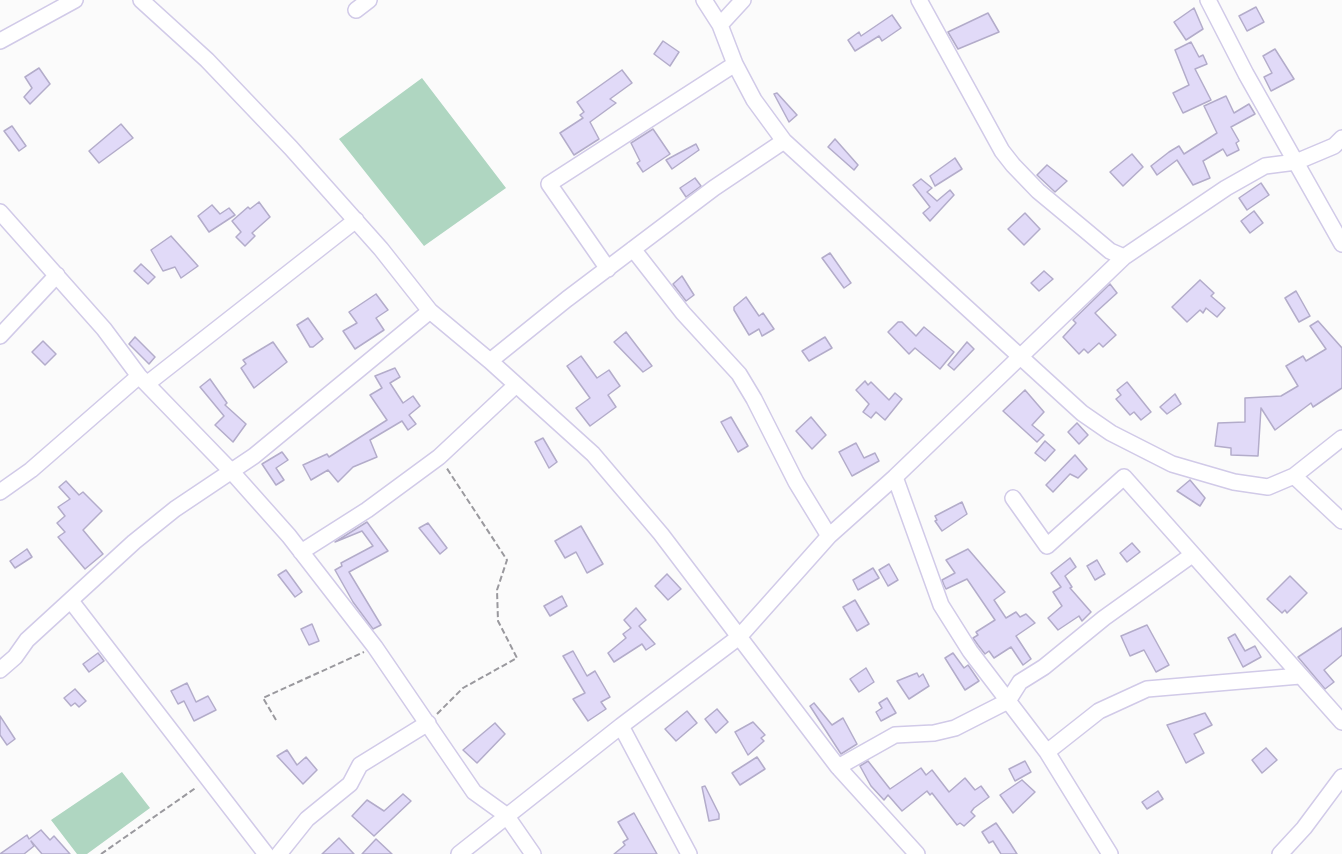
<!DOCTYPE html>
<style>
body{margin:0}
canvas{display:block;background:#fbfbfb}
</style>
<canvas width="1342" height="854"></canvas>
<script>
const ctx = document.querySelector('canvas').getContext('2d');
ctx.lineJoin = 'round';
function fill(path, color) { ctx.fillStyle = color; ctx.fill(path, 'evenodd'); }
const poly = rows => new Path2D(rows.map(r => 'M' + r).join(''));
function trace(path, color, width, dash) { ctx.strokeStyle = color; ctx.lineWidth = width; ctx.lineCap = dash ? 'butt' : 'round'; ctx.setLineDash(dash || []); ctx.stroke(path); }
fill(poly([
 [422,78,506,188,424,246,339,139],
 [122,772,150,808,87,854,77,854,51,820]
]), '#afd6c1');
const building = poly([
 [1256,7,1264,22,1247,31,1239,16,1256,7],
 [1194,8,1203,29,1186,40,1174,22,1194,8],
 [988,13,999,32,958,49,948,32,988,13],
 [892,15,901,28,882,41,879,36,855,51,848,40,859,32,861,36,892,15],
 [663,41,679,52,670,66,654,54,663,41],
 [1191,42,1199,57,1203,55,1207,64,1195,69,1211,100,1183,113,1173,93,1189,85,1175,50,1191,42],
 [1275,49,1294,79,1271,91,1264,77,1272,73,1263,56,1275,49],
 [39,68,50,84,30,104,24,97,32,88,25,77,39,68],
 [622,70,632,83,610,99,616,103,590,122,599,139,574,155,560,133,583,118,580,115,584,112,577,102,622,70],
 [777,93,797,115,789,122,774,94,777,93],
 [1226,96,1234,113,1249,104,1255,114,1231,127,1239,141,1236,143,1239,150,1227,156,1223,149,1203,161,1210,178,1193,185,1177,160,1157,175,1151,166,1169,152,1179,146,1184,154,1217,133,1204,106,1226,96],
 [121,124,133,138,99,163,89,151,121,124],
 [12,126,26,146,19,151,4,131,12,126],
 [653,129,670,154,643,172,637,163,640,161,631,143,653,129],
 [835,139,858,165,854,170,828,147,835,139],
 [696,144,699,150,672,169,666,160,696,144],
 [1132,154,1143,167,1123,186,1110,172,1132,154],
 [955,158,962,169,935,186,930,176,955,158],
 [1047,165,1067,181,1055,192,1037,175,1047,165],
 [695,178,701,186,686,197,680,188,695,178],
 [921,179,932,188,927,192,937,201,950,190,954,195,930,221,923,213,930,207,913,185,921,179],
 [1261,183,1269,195,1247,210,1239,198,1261,183],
 [259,202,270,217,252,233,255,236,245,246,236,237,241,232,232,221,248,207,250,209,259,202],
 [212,205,220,214,229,208,235,215,209,232,198,216,212,205],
 [1254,211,1263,223,1250,233,1241,221,1254,211],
 [1025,213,1040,229,1024,245,1008,229,1025,213],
 [171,236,198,266,181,278,175,267,163,271,151,250,171,236],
 [830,253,851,283,844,288,822,258,830,253],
 [141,264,155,277,148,284,134,271,141,264],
 [1044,271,1053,279,1039,291,1031,283,1044,271],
 [682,276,694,295,686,301,673,284,682,276],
 [1200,280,1214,293,1211,296,1225,308,1217,317,1206,308,1203,313,1200,310,1187,322,1172,307,1200,280],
 [1110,284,1117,293,1095,313,1116,335,1103,347,1099,343,1088,353,1084,349,1079,354,1063,337,1076,323,1073,320,1110,284],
 [1296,291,1310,316,1299,322,1285,298,1296,291],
 [376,294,388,310,376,318,384,330,355,349,343,331,357,323,349,312,376,294],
 [746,297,759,316,763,313,774,329,762,336,759,329,749,335,734,310,734,307,746,297],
 [308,318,323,339,313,347,310,347,297,325,308,318],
 [1318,321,1342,348,1342,388,1313,407,1311,403,1275,430,1261,408,1258,456,1231,455,1231,448,1215,446,1218,423,1245,422,1245,398,1281,396,1298,386,1286,366,1303,356,1306,361,1326,349,1310,326,1318,321],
 [898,322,902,322,916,336,924,327,954,352,940,369,915,348,909,354,888,332,898,322],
 [626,332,652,366,643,372,614,342,626,332],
 [135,337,155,357,149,364,129,344,135,337],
 [825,337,832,348,809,361,802,351,825,337],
 [43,341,56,354,45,365,32,352,43,341],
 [273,342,287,362,254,388,241,368,246,364,243,360,273,342],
 [967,342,974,349,954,370,948,365,967,342],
 [581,356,597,378,609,370,620,386,608,395,616,407,590,426,576,408,590,398,567,366,581,356],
 [395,368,400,377,390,383,403,403,413,396,420,406,409,415,416,424,408,430,402,421,370,440,377,457,353,467,338,482,328,470,311,480,303,465,327,454,329,457,387,420,370,395,382,388,375,376,395,368],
 [210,379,227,403,225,405,246,424,233,442,215,425,224,416,200,387,210,379],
 [865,381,868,385,871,382,889,400,895,393,902,399,885,420,876,412,871,418,863,412,869,404,856,390,865,381],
 [1127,382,1151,412,1141,420,1134,412,1130,415,1116,399,1121,395,1117,390,1127,382],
 [1025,390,1044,412,1032,425,1044,435,1037,442,1003,411,1025,390],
 [1175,394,1181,404,1167,414,1160,407,1175,394],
 [731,417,748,446,738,452,721,422,731,417],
 [811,417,826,435,812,449,796,431,811,417],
 [1077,423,1088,435,1079,444,1068,432,1077,423],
 [543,438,557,462,549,468,535,442,543,438],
 [1045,441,1055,450,1045,461,1035,453,1045,441],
 [856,443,864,458,875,453,879,461,852,476,839,452,856,443],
 [282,452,288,460,276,468,284,480,276,485,262,464,282,452],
 [1075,455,1087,469,1078,478,1070,474,1053,492,1046,485,1075,455],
 [1190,480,1205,498,1200,506,1177,491,1190,480],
 [66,481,79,495,83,492,102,511,83,530,103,554,85,569,58,537,65,532,57,523,65,516,58,507,70,499,59,487,66,481],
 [962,502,967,514,942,531,935,521,937,520,935,516,962,502],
 [367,522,388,551,349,572,381,625,373,629,353,602,335,570,342,566,341,563,373,546,362,531,335,542,367,522],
 [428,523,447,548,440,554,419,528,428,523],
 [581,526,603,564,587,573,576,552,565,558,555,541,581,526],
 [1132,543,1140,552,1127,562,1120,553,1132,543],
 [27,549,32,557,15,568,10,561,27,549],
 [968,549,1005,592,994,600,1006,618,1016,612,1020,617,1026,614,1035,623,1016,636,1031,659,1023,665,1011,647,994,658,989,651,985,654,978,645,973,638,978,635,976,632,995,620,967,579,946,589,944,585,942,580,955,573,946,560,968,549],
 [1070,558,1076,567,1065,576,1072,587,1070,588,1091,612,1082,621,1079,616,1058,630,1048,618,1062,606,1053,592,1061,587,1051,573,1070,558],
 [1097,560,1105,574,1095,580,1087,566,1097,560],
 [889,564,898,580,888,586,879,570,889,564],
 [873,568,879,578,858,590,853,580,873,568],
 [286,570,302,592,295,597,278,575,286,570],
 [667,574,681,589,668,600,655,586,667,574],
 [1290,576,1307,593,1287,613,1285,610,1282,613,1267,599,1290,576],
 [562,596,567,606,550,616,544,606,562,596],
 [855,600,869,624,857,631,843,607,855,600],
 [636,608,646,620,639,626,655,644,646,650,642,644,614,662,608,653,626,638,623,634,631,628,624,620,636,608],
 [312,624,319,641,309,645,301,629,312,624],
 [1147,625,1169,665,1156,672,1144,650,1130,656,1121,636,1147,625],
 [1342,628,1342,655,1324,670,1334,682,1325,689,1298,657,1342,628],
 [1235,634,1245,651,1255,646,1261,657,1243,667,1228,638,1235,634],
 [573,651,587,676,595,671,610,697,601,702,606,709,588,721,573,699,585,693,563,656,573,651],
 [98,653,104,661,89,672,83,664,98,653],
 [953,653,964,668,968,665,979,681,965,690,945,658,953,653],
 [866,668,874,682,859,692,850,679,866,668],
 [917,673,919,677,923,674,929,686,909,699,897,681,917,673],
 [187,683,196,702,208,696,216,710,194,721,184,701,178,704,171,691,187,683],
 [75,689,86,701,79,707,75,703,71,706,64,698,75,689],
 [887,698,896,713,881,721,876,712,882,708,879,703,887,698],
 [814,703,832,725,843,718,857,744,841,754,810,706,814,703],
 [717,709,728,722,716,733,705,719,717,709],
 [687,711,697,723,676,741,665,729,687,711],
 [1205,713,1212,725,1194,734,1204,753,1186,763,1167,725,1205,713],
 [0,716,15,739,7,745,0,735,0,716],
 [753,722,765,735,761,738,764,741,748,755,735,732,753,722],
 [495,723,505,734,477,763,463,750,495,723],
 [1266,748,1277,760,1262,773,1252,760,1266,748],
 [287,750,297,765,306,757,317,770,303,784,277,756,287,750],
 [757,757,765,769,740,785,732,773,757,757],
 [868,761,890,789,921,768,926,775,932,770,949,792,965,778,975,790,981,786,989,797,974,808,971,812,975,816,964,826,960,823,957,825,932,793,930,795,927,791,902,811,888,795,884,800,871,786,860,766,868,761],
 [1025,761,1031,772,1015,781,1009,769,1025,761],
 [1022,780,1035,792,1013,813,1000,795,1022,780],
 [705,786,719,814,719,819,709,821,702,787,705,786],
 [1158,791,1163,799,1147,809,1142,802,1158,791],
 [403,794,411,801,374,836,352,816,367,800,384,811,403,794],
 [634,813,639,822,657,854,614,854,625,845,623,842,628,839,618,822,634,813],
 [996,823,1010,843,1017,854,1001,854,993,841,989,843,982,832,996,823],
 [41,830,50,840,54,836,70,854,42,854,31,841,34,846,24,854,0,854,27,835,29,839,41,830],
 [339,838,354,854,322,854,339,838],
 [376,839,392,854,362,854,376,839]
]);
fill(building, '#e1daf8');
trace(building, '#b3acca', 1.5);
const minor = poly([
 [141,0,207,60,291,148,381,249,430,311,490,361,593,454,661,534,838,767,917,854],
 [704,0,720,25,735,64,754,100,784,141,1082,413,1111,433,1172,464,1234,482,1268,487,1294,476,1342,438],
 [919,0,1002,151,1013,165,1038,191,1085,230,1110,251,1124,257],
 [1208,0,1246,74,1342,244],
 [356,10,369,0],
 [720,25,743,0],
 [0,41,75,0],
 [0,212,104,329,139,376,232,472,289,536,375,647,474,792,506,815,533,854],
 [633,249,683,313,739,374,754,399,796,482,829,536],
 [608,269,549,184,735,64],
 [0,336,57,275],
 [490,361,567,299,714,188,784,141],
 [148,383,356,220],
 [1294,476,1342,521],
 [895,477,941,605,970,651,1047,752,1110,854],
 [0,492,31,470,139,376],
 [1013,498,1047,546,1124,477,1342,722],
 [301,552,367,510,439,457,516,385],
 [71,601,266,854],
 [0,670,15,657,27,640,134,542,175,509,254,456,430,311],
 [621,726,689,854],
 [1047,752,1099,711,1147,689,1300,676],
 [838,767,895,735,934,733,955,728,1008,701,1020,682,1044,667,1104,618,1192,555],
 [279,854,307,819,350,784,360,765,428,723],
 [459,854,621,726,739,637,829,536,895,477,1124,257,1226,188,1265,166,1296,162,1334,146,1342,138],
 [1280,854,1304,828,1342,777]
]);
trace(minor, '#d1cae8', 18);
trace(poly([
 [437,714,463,688,517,658,498,621,497,590,507,560,446,467],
 [276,720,263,698,364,652],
 [101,854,197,787]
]), '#9a999e', 2, [6, 3]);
trace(minor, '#fff', 15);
</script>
